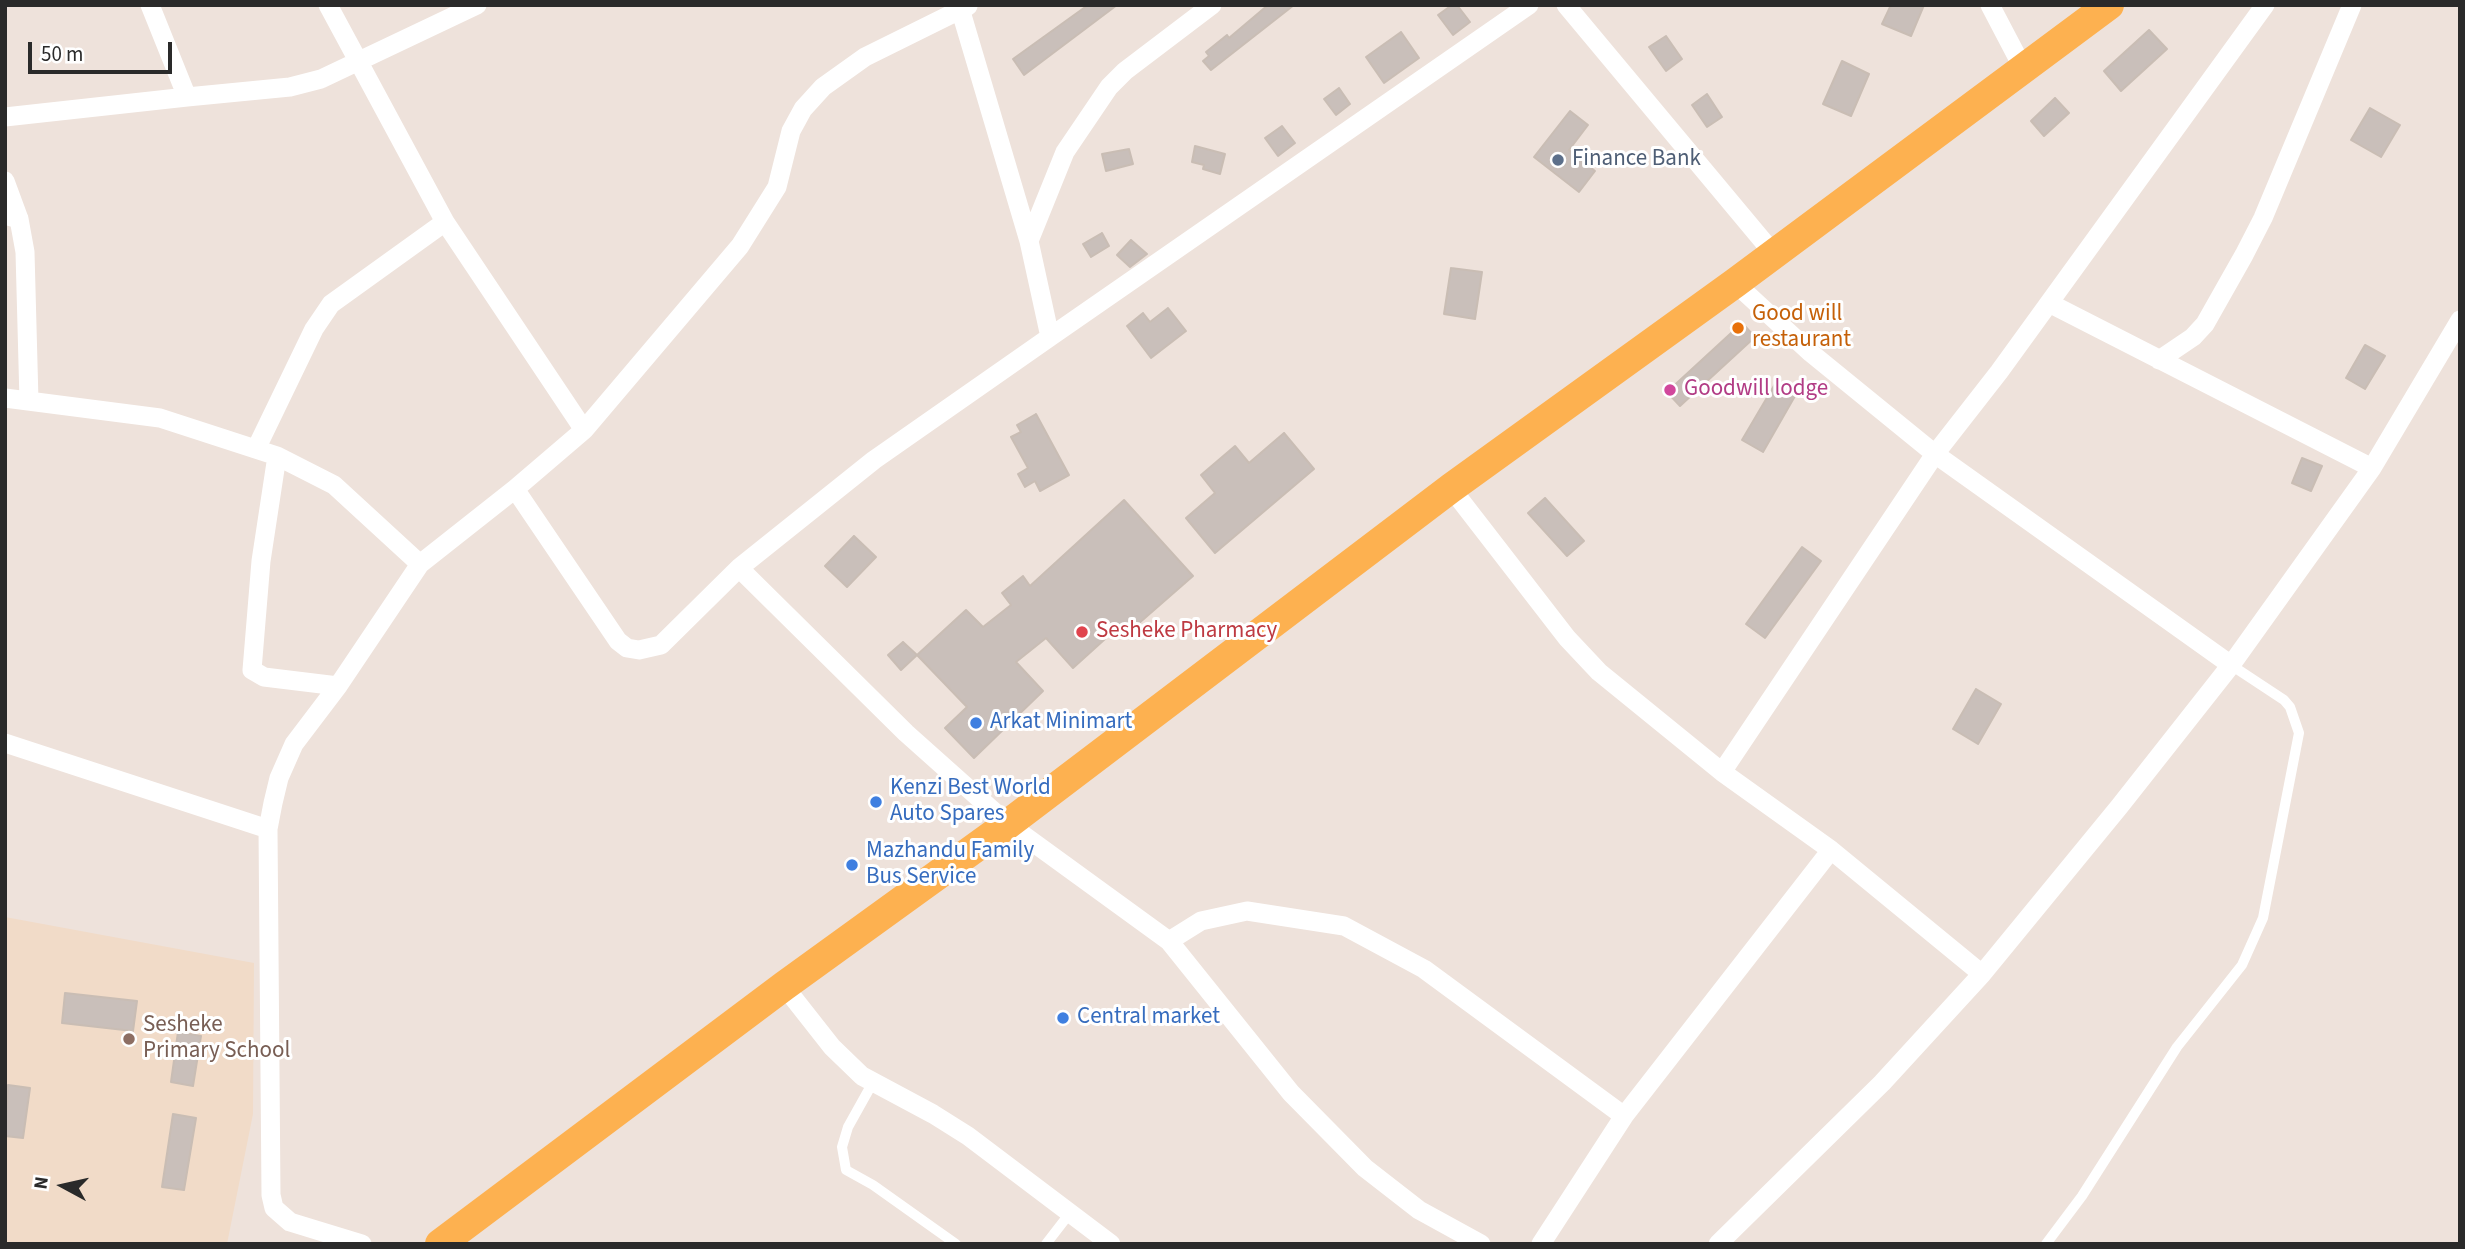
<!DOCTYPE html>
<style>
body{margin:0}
#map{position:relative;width:2465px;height:1249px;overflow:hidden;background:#eee2db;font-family:"Source Sans 3",sans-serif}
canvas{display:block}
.frame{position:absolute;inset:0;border:7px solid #2a2a2a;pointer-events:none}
.north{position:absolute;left:28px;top:1151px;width:70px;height:70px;-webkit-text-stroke:5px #fff;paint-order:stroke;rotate:278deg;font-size:19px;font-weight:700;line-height:28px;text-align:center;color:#2a2a2a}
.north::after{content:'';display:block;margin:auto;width:24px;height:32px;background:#2a2a2a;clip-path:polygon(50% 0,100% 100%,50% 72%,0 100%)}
.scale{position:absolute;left:28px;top:42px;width:144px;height:32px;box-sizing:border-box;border:4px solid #2a2a2a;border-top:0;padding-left:9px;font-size:21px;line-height:24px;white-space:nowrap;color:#2a2a2a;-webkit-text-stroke:5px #fff;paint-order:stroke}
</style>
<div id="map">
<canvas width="2465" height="1249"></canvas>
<div class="frame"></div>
<div class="north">N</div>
<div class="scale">50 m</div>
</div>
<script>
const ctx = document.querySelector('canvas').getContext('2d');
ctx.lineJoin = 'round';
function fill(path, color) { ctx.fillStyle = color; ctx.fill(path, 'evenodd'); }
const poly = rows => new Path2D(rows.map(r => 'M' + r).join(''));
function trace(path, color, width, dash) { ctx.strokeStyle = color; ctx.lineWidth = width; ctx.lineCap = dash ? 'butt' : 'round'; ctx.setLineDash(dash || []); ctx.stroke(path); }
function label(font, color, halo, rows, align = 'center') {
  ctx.font = font + ' "Source Sans 3",sans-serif'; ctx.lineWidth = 6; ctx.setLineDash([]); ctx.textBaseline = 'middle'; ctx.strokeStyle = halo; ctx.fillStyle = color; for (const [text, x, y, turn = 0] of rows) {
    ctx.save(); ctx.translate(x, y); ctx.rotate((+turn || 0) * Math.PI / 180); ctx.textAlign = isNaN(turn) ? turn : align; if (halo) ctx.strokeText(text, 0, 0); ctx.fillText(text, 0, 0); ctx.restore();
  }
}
fill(poly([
 [5,917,254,963,253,1114,227,1244,5,1244]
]), '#f1dbc8');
const building = poly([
 [1088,5,1117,5,1024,75,1013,59,1088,5],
 [1268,5,1294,5,1211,70,1203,61,1209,56,1206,52,1227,35,1229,38,1268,5],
 [1452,5,1457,5,1470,22,1453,35,1438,15,1452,5],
 [1891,5,1924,5,1911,36,1882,24,1891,5],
 [2149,30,2167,49,2121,91,2104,71,2149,30],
 [1401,32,1419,58,1384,83,1366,57,1401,32],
 [1666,36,1682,59,1666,71,1649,47,1666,36],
 [1842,61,1869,74,1851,116,1823,104,1842,61],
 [1339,88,1350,104,1336,115,1324,99,1339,88],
 [1707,94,1722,117,1707,127,1692,105,1707,94],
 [2055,98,2069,113,2044,136,2031,121,2055,98],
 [2370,108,2400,125,2381,157,2351,140,2370,108],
 [1570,111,1588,125,1569,150,1595,171,1579,192,1534,157,1570,111],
 [1282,126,1295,143,1278,156,1265,138,1282,126],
 [1195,146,1225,154,1220,174,1203,169,1204,165,1192,162,1195,146],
 [1129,149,1133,164,1106,171,1102,154,1129,149],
 [1102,233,1109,246,1091,257,1083,244,1102,233],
 [1131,240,1147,254,1130,267,1117,255,1131,240],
 [1451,268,1482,272,1475,319,1444,314,1451,268],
 [1168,308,1186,331,1151,358,1127,326,1143,313,1150,322,1168,308],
 [1742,323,1755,337,1680,406,1667,392,1742,323],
 [2365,345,2385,356,2365,389,2346,378,2365,345],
 [1775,384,1795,396,1763,452,1742,440,1775,384],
 [1036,414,1069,475,1040,491,1035,481,1025,487,1018,474,1028,468,1011,437,1021,432,1017,425,1036,414],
 [1284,433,1314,469,1215,553,1186,518,1215,493,1201,475,1235,446,1249,463,1284,433],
 [2302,458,2322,466,2311,491,2292,483,2302,458],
 [1545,498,1584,541,1567,556,1528,513,1545,498],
 [1124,500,1193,576,1122,638,1115,630,1073,668,1046,638,1016,662,1043,691,974,758,945,728,967,707,917,655,966,610,983,627,1011,605,1002,593,1023,576,1030,586,1124,500],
 [854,536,876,557,847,587,825,566,854,536],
 [1802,547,1821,561,1765,638,1746,624,1802,547],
 [903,642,917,655,901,670,888,655,903,642],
 [1976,689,2001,704,1978,744,1953,729,1976,689],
 [65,993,137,1001,133,1031,62,1023,65,993],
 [178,1032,201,1036,193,1086,171,1082,178,1032],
 [8,1085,30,1088,23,1138,5,1136,8,1085],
 [173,1114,196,1118,184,1190,162,1187,173,1114]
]);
fill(building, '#c9bfba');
trace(building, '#c9bdb4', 2);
trace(poly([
 [872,1084,848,1127,842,1147,846,1170,873,1185,956,1244],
 [1046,1244,1070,1213],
 [2046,1244,2082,1196,2177,1047,2242,965,2263,918,2299,733,2290,707,2284,700,2231,665]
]), '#fff', 10);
trace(poly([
 [328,5,445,222,584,430,515,489,618,641,627,648,639,650,661,645,739,568,906,733,1008,824,1169,941,1291,1093,1365,1168,1419,1210,1481,1244],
 [959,5,1029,241,1050,337,1529,5],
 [1566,5,1773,253],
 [1990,5,2023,68],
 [187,97,290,87,321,79,477,5],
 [5,117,187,97,150,5],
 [5,181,19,219],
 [5,215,19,219,25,252,29,401],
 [1029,241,1065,152,1109,87,1125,71,1212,5],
 [1735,283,1811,353,1935,454,2231,665],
 [2049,303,2372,468],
 [2159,360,2193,337,2205,324,2244,255,2263,218,2352,5],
 [5,398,160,418,277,456,334,485,420,564],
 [584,430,740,246,777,187,791,131,803,109,823,87,865,57,968,6],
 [256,449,314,329,331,304,445,222],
 [277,456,261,561,252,670,264,677,338,686],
 [1451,488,1567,638,1599,672,1722,772,1831,850,1982,974],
 [739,568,874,460,1050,337],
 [5,743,268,829],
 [1722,772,1935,454,1999,372,2265,5],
 [1169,941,1201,921,1247,911,1344,926,1424,969,1624,1116],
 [784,986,832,1047,862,1076,933,1114,968,1136,1111,1244],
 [362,1244,290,1222,274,1208,271,1195,268,829,273,803,279,778,294,744,338,686,420,564,515,489],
 [1541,1244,1624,1116,1831,850],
 [1718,1244,1882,1083,1982,974,2119,807,2231,665,2372,468,2460,320]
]), '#fff', 19);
trace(poly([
 [440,1244,784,986,1008,824,1451,488,1735,283,2109,5]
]), '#fdb150', 30);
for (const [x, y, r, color] of [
 [1558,160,7,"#5c6f8a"],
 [1738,328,7,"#e8710a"],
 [1670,390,7,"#d1479c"],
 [1082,632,7,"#e0444e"],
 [976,723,7,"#3f7fe0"],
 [876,802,7,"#3f7fe0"],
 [852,865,7,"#3f7fe0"],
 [1063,1018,7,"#3f7fe0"],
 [129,1039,7,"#8d6e63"]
]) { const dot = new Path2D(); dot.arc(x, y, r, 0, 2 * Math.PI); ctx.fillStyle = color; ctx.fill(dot); trace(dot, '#fff', 2.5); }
label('23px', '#4e5e75', '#fff', [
 ["Finance Bank",1572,160]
], 'left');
label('23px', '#c56008', '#fff', [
 ["Good will",1752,315],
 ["restaurant",1752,341]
], 'left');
label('23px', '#b23c85', '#fff', [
 ["Goodwill lodge",1684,390]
], 'left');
label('23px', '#be3a42', '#fff', [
 ["Sesheke Pharmacy",1096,632]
], 'left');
label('23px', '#366cbe', '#fff', [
 ["Arkat Minimart",990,723],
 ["Kenzi Best World",890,789],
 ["Auto Spares",890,815],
 ["Mazhandu Family",866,852],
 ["Bus Service",866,878],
 ["Central market",1077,1018]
], 'left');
label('23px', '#785e54', '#fff', [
 ["Sesheke",143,1026],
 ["Primary School",143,1052]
], 'left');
</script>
